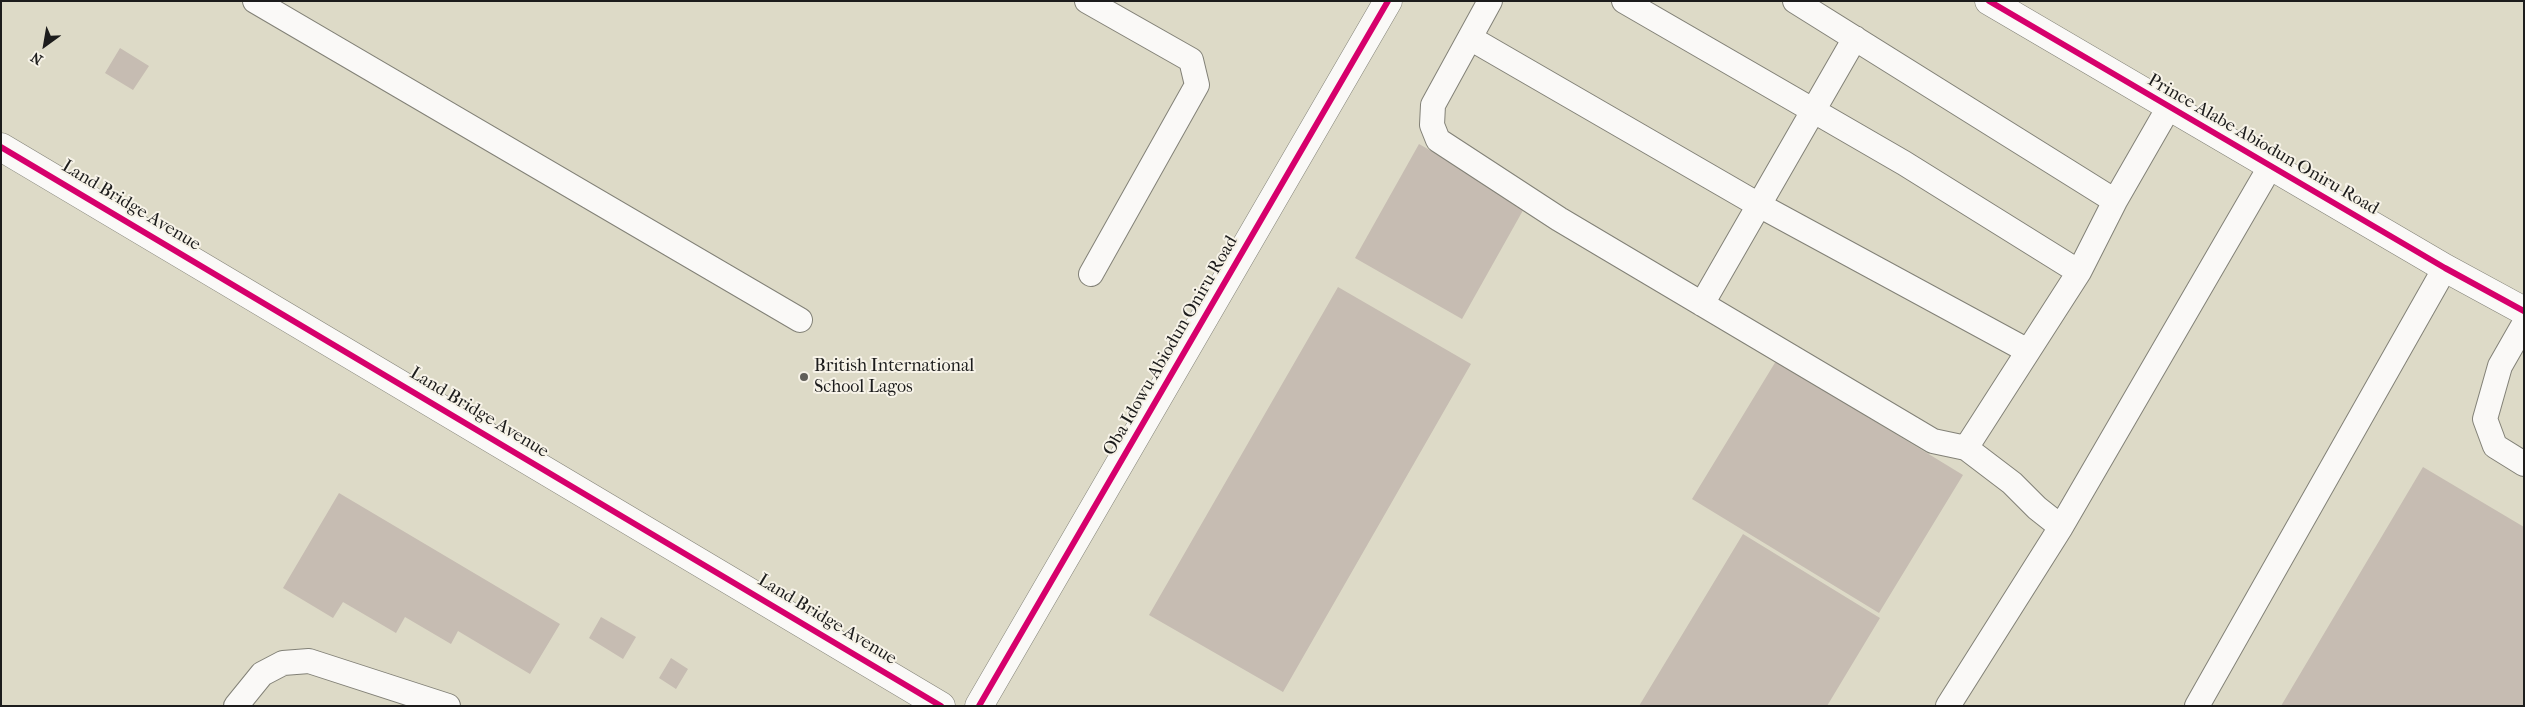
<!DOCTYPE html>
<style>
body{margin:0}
#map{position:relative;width:2525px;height:707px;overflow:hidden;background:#dddac7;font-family:"IM FELL French Canon",serif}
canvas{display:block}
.frame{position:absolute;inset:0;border:2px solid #1c1c1c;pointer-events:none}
.north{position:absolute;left:20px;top:20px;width:50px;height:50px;-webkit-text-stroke:4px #f7f3e8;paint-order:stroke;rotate:212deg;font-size:14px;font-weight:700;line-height:20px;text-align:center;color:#1c1c1c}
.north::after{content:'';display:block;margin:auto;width:18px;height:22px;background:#1c1c1c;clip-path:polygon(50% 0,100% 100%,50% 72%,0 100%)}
</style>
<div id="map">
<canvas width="2525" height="707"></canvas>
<div class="frame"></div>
<div class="north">N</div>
</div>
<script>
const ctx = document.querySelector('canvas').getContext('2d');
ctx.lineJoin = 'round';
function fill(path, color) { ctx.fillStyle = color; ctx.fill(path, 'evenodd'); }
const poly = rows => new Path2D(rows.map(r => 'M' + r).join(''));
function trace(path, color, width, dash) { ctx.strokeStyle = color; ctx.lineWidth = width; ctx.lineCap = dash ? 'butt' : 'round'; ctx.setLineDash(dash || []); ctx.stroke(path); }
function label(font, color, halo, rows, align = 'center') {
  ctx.font = font + ' "IM FELL French Canon",serif'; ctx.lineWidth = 4; ctx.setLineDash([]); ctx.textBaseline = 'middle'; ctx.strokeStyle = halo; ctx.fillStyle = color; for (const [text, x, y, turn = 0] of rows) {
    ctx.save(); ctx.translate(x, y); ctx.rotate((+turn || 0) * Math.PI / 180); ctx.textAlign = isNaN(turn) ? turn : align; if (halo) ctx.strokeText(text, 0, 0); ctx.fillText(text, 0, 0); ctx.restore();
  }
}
fill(poly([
 [120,48,149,66,133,90,105,73],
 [1419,144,1526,205,1462,319,1355,258],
 [1338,287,1471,364,1283,692,1149,615],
 [1776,361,1963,475,1879,613,1692,499],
 [2423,467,2524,527,2524,706,2281,706],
 [339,493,560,624,530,674,458,631,451,644,405,617,396,633,343,602,333,618,283,588],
 [1743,534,1880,618,1827,706,1639,706],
 [601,617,636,637,623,659,589,638],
 [671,658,688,669,676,689,659,678]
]), '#c6bcb2');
const service = poly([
 [255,1,800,320],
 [1087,1,1191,60,1197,85,1091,274],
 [1490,1,1433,105,1432,125,1438,140,1559,219,1933,441,1966,448,2079,272,2115,201,2169,107],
 [1624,1,1904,163,2079,272],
 [1795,1,2115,201],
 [1470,38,1757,204,2028,351],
 [1702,304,1855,38],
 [2524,324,2500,366,2485,419,2495,446,2524,464],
 [2061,527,2270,167],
 [236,706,262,674,283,663,309,661,448,706],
 [1948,706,2061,527,2037,508,2012,483,1966,448],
 [2197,706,2445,268]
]);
const minor = poly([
 [1989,1,2445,268,2524,311],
 [1,147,941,706],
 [979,706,1388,1]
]);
trace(service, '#828177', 26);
trace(minor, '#828177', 29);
trace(service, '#faf9f7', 24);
trace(minor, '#faf9f7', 28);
trace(poly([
 [1989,1,2445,268,2524,311],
 [1,147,941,706],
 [979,706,1388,1]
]), '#d6006c', 6);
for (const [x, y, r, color] of [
 [804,377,5,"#605e58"]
]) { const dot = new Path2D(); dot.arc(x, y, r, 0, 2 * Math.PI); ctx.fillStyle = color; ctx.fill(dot); trace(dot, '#f7f3e8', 2); }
label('18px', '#1c1c1c', '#f7f3e8', [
 ["Prince Alabe Abiodun Oniru Road",2263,145,30],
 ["Land Bridge Avenue",131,206,31],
 ["Oba Idowu Abiodun Oniru Road",1171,346,-60],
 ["Land Bridge Avenue",479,413,31],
 ["Land Bridge Avenue",827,620,31]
]);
label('18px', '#1c1c1c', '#f7f3e8', [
 ["British International",814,367],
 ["School Lagos",814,388]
], 'left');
</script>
